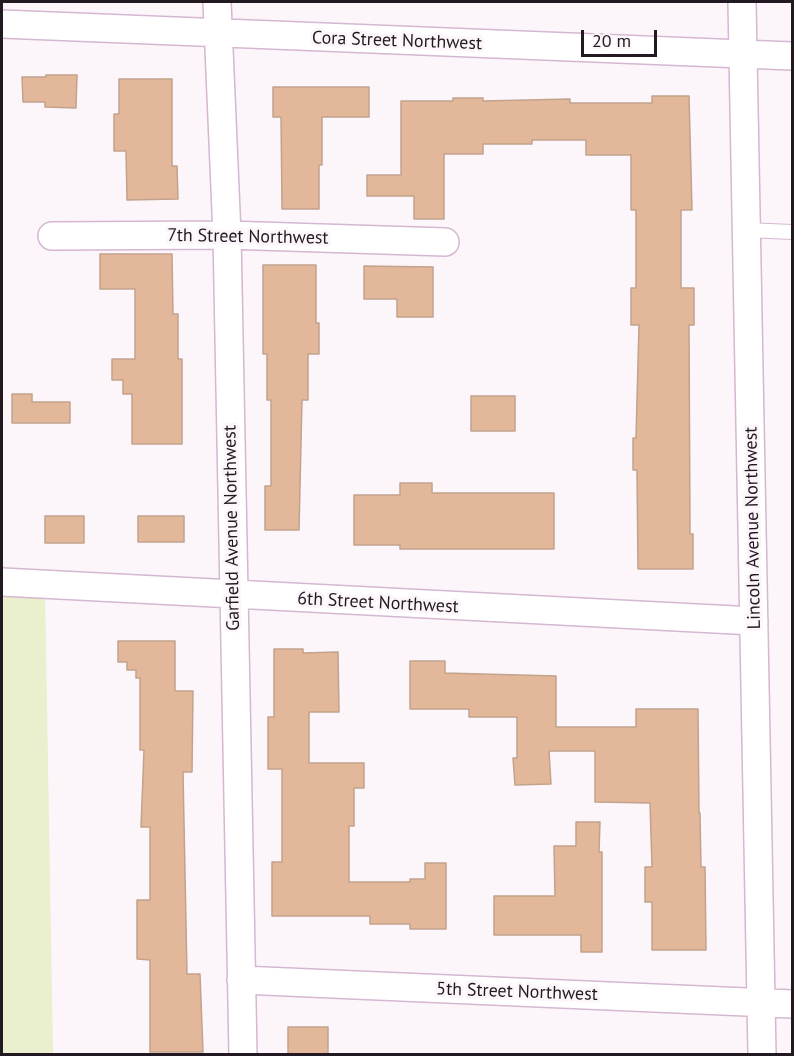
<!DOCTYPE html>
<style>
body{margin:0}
#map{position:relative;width:794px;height:1056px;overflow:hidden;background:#fcf6fb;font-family:"PT Sans",sans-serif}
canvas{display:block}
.frame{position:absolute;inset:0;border:3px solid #231922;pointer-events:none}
.scale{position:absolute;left:581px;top:30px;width:76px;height:27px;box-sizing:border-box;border:3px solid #231922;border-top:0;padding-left:8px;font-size:18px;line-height:21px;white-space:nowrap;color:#231922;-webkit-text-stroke:4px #fcf6fb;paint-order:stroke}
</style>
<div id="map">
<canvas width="794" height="1056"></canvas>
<div class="frame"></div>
<div class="scale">20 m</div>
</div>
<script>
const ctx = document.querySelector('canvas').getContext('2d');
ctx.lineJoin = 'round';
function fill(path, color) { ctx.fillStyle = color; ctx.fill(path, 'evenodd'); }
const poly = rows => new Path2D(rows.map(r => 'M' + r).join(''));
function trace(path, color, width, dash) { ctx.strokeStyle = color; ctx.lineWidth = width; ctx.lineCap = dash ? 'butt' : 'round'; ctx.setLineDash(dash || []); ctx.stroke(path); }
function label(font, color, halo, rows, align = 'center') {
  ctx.font = font + ' "PT Sans",sans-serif'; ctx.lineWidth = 6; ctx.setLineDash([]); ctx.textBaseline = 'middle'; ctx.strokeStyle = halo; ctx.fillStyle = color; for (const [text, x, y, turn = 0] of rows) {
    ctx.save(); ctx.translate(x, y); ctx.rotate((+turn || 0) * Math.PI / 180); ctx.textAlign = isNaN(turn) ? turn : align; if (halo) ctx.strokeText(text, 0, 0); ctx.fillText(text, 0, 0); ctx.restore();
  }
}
fill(poly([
 [2,587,45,589,53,1054,2,1054]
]), '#eaefcd');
const building = poly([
 [46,75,77,75,76,108,45,107,45,102,23,102,22,77,46,77,46,75],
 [119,79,172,79,172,166,177,166,178,199,127,200,126,151,114,151,114,114,119,114,119,79],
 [273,87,369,87,369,117,322,117,322,165,319,165,319,209,282,209,281,117,273,117,273,87],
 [652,96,689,96,692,210,681,210,681,288,694,288,694,325,689,325,690,534,693,534,693,569,638,569,637,470,633,470,633,438,636,438,639,325,631,325,631,288,636,288,636,210,631,210,631,155,586,155,586,140,532,140,532,144,483,144,483,154,444,154,444,219,414,219,414,196,367,196,367,175,401,175,401,101,453,101,453,98,483,98,483,101,570,99,570,103,652,103,652,96],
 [100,254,172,254,173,314,178,314,178,359,182,359,182,444,132,444,132,394,123,394,123,380,112,380,112,359,135,359,135,289,100,289,100,254],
 [263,265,316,265,316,323,319,323,319,354,308,354,308,400,302,400,299,530,265,530,265,486,271,486,271,400,267,400,267,354,263,354,263,265],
 [364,266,433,267,433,317,397,317,397,299,364,299,364,266],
 [12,394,32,394,32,402,70,402,70,423,12,423,12,394],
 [471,396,515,396,515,431,471,431,471,396],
 [400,483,432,483,432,493,554,493,554,549,400,549,400,545,354,545,354,495,400,495,400,483],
 [45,516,84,516,84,543,45,543,45,516],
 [138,516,184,516,184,542,138,542,138,516],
 [118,641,175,641,175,691,193,691,192,772,183,772,187,974,200,974,203,1052,150,1052,150,960,137,959,137,900,150,900,150,827,141,827,144,750,140,750,140,678,136,678,136,670,127,670,127,662,118,662,118,641],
 [274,649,303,649,303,653,338,652,339,712,309,712,309,763,364,763,364,788,354,788,354,826,349,826,349,882,410,882,410,879,425,879,425,863,446,863,446,929,410,929,410,924,370,924,370,916,272,916,272,862,282,862,282,769,268,769,268,717,274,717,274,649],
 [410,661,445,661,445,673,556,676,556,727,636,727,636,709,698,709,699,813,700,813,701,867,705,867,706,950,652,950,652,902,645,902,645,867,652,867,650,803,595,802,595,751,549,751,551,784,515,785,513,758,517,758,517,717,469,717,469,709,410,709,410,661],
 [576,822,600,822,599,852,602,852,602,952,581,952,581,935,494,935,494,896,555,896,554,846,576,846,576,822],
 [288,1027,328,1027,328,1054,288,1054,288,1027]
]);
fill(building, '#e3b89a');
trace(building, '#c2a28c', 1.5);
const lane = poly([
 [747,230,792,232]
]);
const street = poly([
 [217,2,227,235,243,1054],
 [742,2,762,1054],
 [2,24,792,56],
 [52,236,227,235,445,242],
 [2,582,754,621],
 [241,980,792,1004]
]);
trace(lane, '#d5b7d1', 16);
trace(street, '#d5b7d1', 30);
trace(lane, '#fff', 14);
trace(street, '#fff', 27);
label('18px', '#231922', '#fcf6fb', [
 ["Cora Street Northwest",397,41,2],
 ["7th Street Northwest",248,237,1],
 ["Garfield Avenue Northwest",232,528,-91],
 ["Lincoln Avenue Northwest",753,528,-91],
 ["6th Street Northwest",378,603,3],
 ["5th Street Northwest",517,992,2]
]);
</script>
